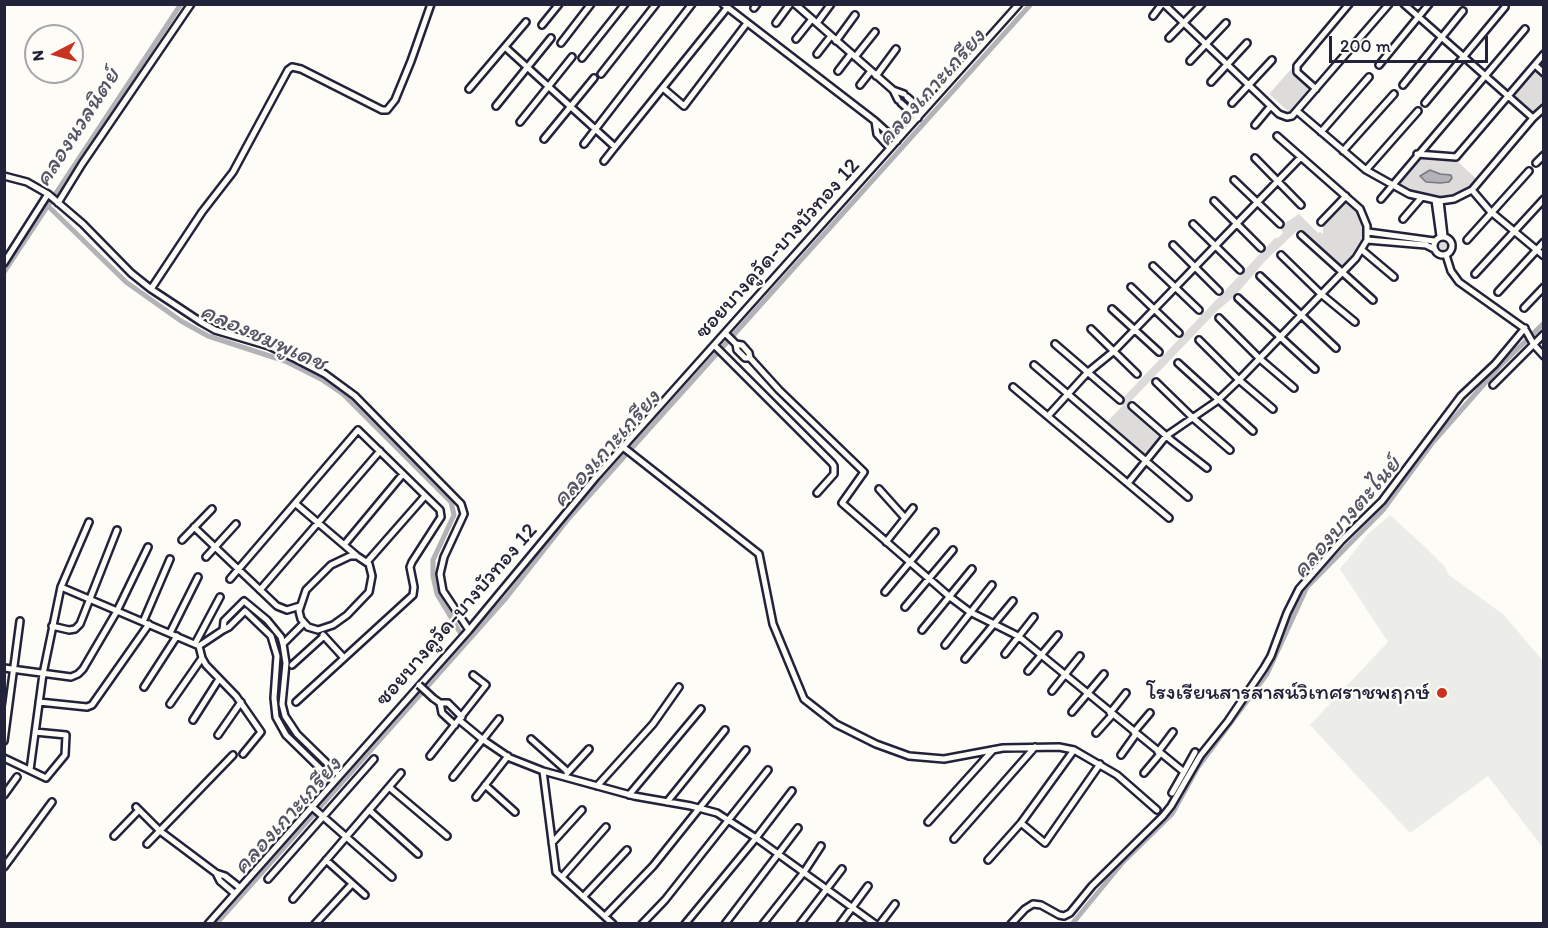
<!DOCTYPE html>
<meta charset="utf-8">
<style>
body{margin:0}
#map{position:relative;width:1548px;height:928px;overflow:hidden;background:#fdfcf7;font-family:Itim,sans-serif}
canvas{display:block}
.frame{position:absolute;inset:0;border:6px solid #22223b;pointer-events:none}
.north{position:absolute;left:24px;top:24px;width:60px;height:60px;box-sizing:border-box;background:#fdfcf7;border:2px solid #a5a5ac;border-radius:50%;rotate:264deg;font-size:16px;font-weight:700;line-height:24px;text-align:center;color:#22223b}
.north::after{content:'';display:block;margin:auto;width:21px;height:27px;background:#c8321e;clip-path:polygon(50% 0,100% 100%,50% 72%,0 100%)}
.scale{position:absolute;left:1329px;top:36px;width:159px;height:27px;box-sizing:border-box;border:3px solid #22223b;border-top:0;padding-left:8px;font-size:18px;line-height:21px;white-space:nowrap;color:#22223b;-webkit-text-stroke:4px #fdfcf7;paint-order:stroke}
</style>
<div id="map">
<canvas width="1548" height="928"></canvas>
<div class="frame"></div>
<div class="north">N</div>
<div class="scale">200 m</div>
</div>
<script>
const ctx = document.querySelector('canvas').getContext('2d');
ctx.lineJoin = 'round';
function fill(path, color) { ctx.fillStyle = color; ctx.fill(path, 'evenodd'); }
const poly = rows => new Path2D(rows.map(r => 'M' + r).join(''));
function trace(path, color, width, dash) { ctx.strokeStyle = color; ctx.lineWidth = width; ctx.lineCap = dash ? 'butt' : 'round'; ctx.setLineDash(dash || []); ctx.stroke(path); }
function label(font, color, halo, rows, align = 'center') {
  ctx.font = font + ' Itim,"Playpen Sans Thai",sans-serif'; ctx.lineWidth = 4.5; ctx.setLineDash([]); ctx.textBaseline = 'middle'; ctx.strokeStyle = halo; ctx.fillStyle = color; for (const [text, x, y, turn = 0] of rows) {
    ctx.save(); ctx.translate(x, y); ctx.rotate((+turn || 0) * Math.PI / 180); ctx.textAlign = isNaN(turn) ? turn : align; if (halo) ctx.strokeText(text, 0, 0); ctx.fillText(text, 0, 0); ctx.restore();
  }
}
fill(poly([
 [1390,515,1425,547,1445,567,1449,575,1504,615,1543,661,1543,848,1488,776,1410,833,1310,725,1388,642,1340,569,1368,534]
]), '#ecece9');
fill(poly([
 [1536,67,1543,73,1543,103,1533,112,1512,94],
 [1292,68,1313,86,1290,113,1269,94],
 [1423,154,1461,158,1458,162,1479,181,1473,189,1455,198,1433,199,1409,193,1397,187],
 [1344,201,1356,211,1364,227,1363,239,1360,249,1351,259,1340,268,1299,229,1266,260,1235,296,1218,310,1132,400,1130,404,1163,436,1144,456,1106,423,1123,405,1120,401,1275,238,1278,238,1283,233,1281,229,1284,224,1299,214,1318,233,1320,232,1323,234,1323,227,1328,217],
 '1434 246a9 9 0 1 1 18 0a9 9 0 1 1-18 0Z'
]), '#dddcdb');
const water = poly([
 [1430,170,1440,174,1451,175,1452,178,1449,182,1440,183,1426,182,1420,176,1430,170]
]);
fill(water, '#b2b2b7');
trace(water, '#787885', 1.5);
trace(poly([
 [48,206,126,282,181,321,208,336,285,361,321,379,343,394,451,502,454,515,433,560,433,576,437,594,464,639],
 [4,272,181,4],
 [216,924,506,598,569,518,1031,4],
 [1072,924,1123,862,1172,814,1198,767,1267,674,1307,587,1383,510,1433,442,1500,366,1544,323]
]), '#b2b2b7', 5);
const street = poly([
 [723,4,875,121],
 [795,4,893,90,898,100],
 [1164,4,1279,114,1287,117,1292,116,1389,4],
 [1404,4,1533,118],
 [754,8,757,4],
 [1153,16,1162,4],
 [776,23,790,4],
 [817,23,831,4],
 [542,25,559,4],
 [1169,38,1202,4],
 [796,39,812,19],
 [836,41,855,15],
 [561,43,591,4],
 [505,47,615,147,727,8],
 [817,54,831,36],
 [855,57,875,32],
 [582,58,625,4],
 [1190,61,1226,23],
 [1379,65,1429,4],
 [1535,65,1544,73],
 [838,71,851,54],
 [601,74,656,4],
 [876,76,896,49],
 [1211,82,1247,43],
 [860,85,871,71],
 [1403,85,1463,11],
 [663,88,684,106,747,23],
 [469,89,526,22],
 [1316,89,1297,72,1297,66,1349,4],
 [893,90,904,94],
 [907,97,923,111],
 [901,103,918,118],
 [1232,103,1272,60],
 [1425,103,1505,7],
 [496,106,551,38],
 [1297,111,1366,170,1409,194,1440,201,1454,199,1472,190,1533,118,1544,108],
 [520,122,572,57],
 [1255,125,1270,107],
 [1321,132,1369,77],
 [544,139,594,78],
 [584,144,692,4],
 [890,148,877,134,875,121,897,141],
 [1343,151,1394,94],
 [1417,154,1456,157,1544,54],
 [1255,158,1301,205],
 [604,161,615,147],
 [1536,163,1544,155],
 [1366,170,1418,111],
 [4,176,27,182,48,194,83,224,131,273,151,289,201,322,215,330,269,346,296,359,325,374,355,396,461,504,464,514,444,557,440,574,443,591,469,630],
 [1234,180,1280,224],
 [1472,190,1490,211,1544,256],
 [1381,199,1525,29],
 [1435,200,1440,236],
 [1214,201,1261,248],
 [1440,201,1444,236],
 [58,203,82,164,191,4],
 [1403,219,1421,198],
 [1321,222,1346,196],
 [1193,224,1240,270],
 [1368,232,1434,241],
 [1301,235,1373,300],
 '1434 246a9 9 0 1 1 18 0a9 9 0 1 1-18 0Z',
 [1367,240,1426,245,1434,249],
 [1467,240,1529,171],
 [1173,245,1219,291],
 [1362,250,1394,277],
 [1281,255,1321,294,1355,322],
 [1446,255,1451,271,1459,282,1525,329,1534,345,1544,356],
 [4,263,48,194],
 [1153,266,1199,310],
 [1475,274,1544,199],
 [1260,276,1336,348],
 [1131,287,1179,333],
 [151,289,202,212,233,172,288,70,292,67,301,69,382,110,387,110,395,100,411,61,431,4],
 [1498,292,1544,242],
 [1238,298,1315,369],
 [1524,308,1544,287],
 [1112,309,1159,352],
 [1219,318,1260,359,1294,388],
 [1091,329,1137,374],
 [725,333,736,344,737,350,745,358,750,358,779,390,864,472,842,503,950,597,970,612,1018,636,1184,772,1172,793],
 [1199,340,1239,380,1273,409],
 [736,344,742,345,749,353,750,358],
 [1055,344,1120,400],
 [714,345,832,463,834,466,834,474,817,493],
 [1178,363,1253,431],
 [1034,365,1188,497],
 [1156,382,1193,418,1230,450],
 [1493,385,1544,334],
 [1013,387,1169,518],
 [1132,406,1171,440,1207,468],
 [1048,416,1087,373,1114,351,1300,158],
 [623,447,759,554,773,624,804,699,836,724,876,744,909,756,944,759,1003,748,1059,747,1074,750,1117,775,1157,810],
 [1128,483,1166,436,1217,401,1239,380,1356,258,1367,240,1367,226,1360,209,1277,136],
 [879,489,905,518],
 [296,504,357,556],
 [194,527,277,606,287,610,300,606],
 [182,540,212,509],
 [886,542,913,508],
 [344,545,403,474],
 [350,556,357,556,369,564,372,576,369,592,347,615,333,625,318,630,308,627,301,619,299,611,306,590,331,565,350,556],
 [206,557,236,524],
 [367,562,425,496],
 [230,579,358,430,440,510,441,517,412,562,410,567,414,587,413,595,296,702],
 [61,587,199,646,202,658,206,665,236,696,261,732,243,754],
 [260,590,380,451],
 [885,592,935,532],
 [905,607,953,550],
 [143,622,170,559],
 [52,626,69,630,75,629,80,624,117,530],
 [922,630,972,569],
 [170,633,198,577],
 [323,635,344,658],
 [195,644,220,597],
 [283,644,304,623],
 [945,645,992,585],
 [199,646,223,630],
 [1005,654,1034,617],
 [965,659,1013,601],
 [292,665,324,636],
 [4,668,71,677,78,674,83,669,117,611,148,547],
 [1028,671,1058,635],
 [144,687,177,636],
 [1052,691,1080,656],
 [433,698,440,703,442,713,455,725],
 [39,702,87,707,92,705,149,624],
 [440,703,448,703,462,717],
 [170,704,202,658],
 [1072,712,1104,674],
 [1110,713,1126,693],
 [193,720,219,679],
 [459,720,482,739,510,758,543,771,634,796,691,806,717,813,756,838,875,924],
 [1134,732,1150,713],
 [1096,733,1113,714],
 [218,735,241,702],
 [531,739,568,772],
 [4,741,20,621],
 [1158,752,1173,732],
 [1121,755,1136,734],
 [430,756,486,685,473,675],
 [4,758,46,778,65,755,66,735,35,732],
 [30,770,43,674,61,587,89,522],
 [543,771,556,872,613,924],
 [1184,772,1195,752],
 [567,773,589,749],
 [1144,773,1160,754],
 [453,777,499,719],
 [333,781,286,735,276,717,274,698,277,656,271,636,245,611,229,627,223,630,224,621,244,601,267,620,281,637,283,644,286,663,282,704,285,716,297,734,339,775],
 [485,785,515,812],
 [597,786,653,724,679,687],
 [389,787,447,836],
 [4,795,17,777],
 [629,795,701,709],
 [476,797,508,756],
 [667,802,725,730],
 [311,806,392,877],
 [136,807,160,831,216,873,225,876,239,887],
 [369,810,418,854],
 [928,822,993,750],
 [1021,823,1045,843,1100,764],
 [114,836,139,810],
 [954,839,1035,747],
 [552,843,582,810],
 [147,844,233,755],
 [326,860,365,895],
 [988,860,1021,823,1074,750],
 [4,867,52,802],
 [216,873,220,881,234,893],
 [562,877,606,827],
 [268,879,374,759],
 [583,897,627,850],
 [293,899,401,773],
 [605,916,653,866,746,750],
 [208,924,469,630,596,477,1019,4],
 [315,924,352,884],
 [642,924,665,900,768,770],
 [685,924,756,838,792,791],
 [725,924,798,828],
 [763,924,804,872,821,846],
 [800,924,842,869],
 [840,924,868,886],
 [880,924,895,904],
 [1011,924,1025,909,1033,904,1041,905,1059,915,1064,916,1070,913,1092,886,1163,816,1171,806,1200,756,1228,721,1264,668,1271,656,1287,613,1299,589,1341,541,1382,501,1461,396,1495,364,1525,328]
]);
trace(street, '#22223b', 10);
trace(street, '#fdfcf7', 5);
const streetBridge = poly([
 [419,685,433,698]
]);
trace(streetBridge, '#22223b', 10, []);
trace(streetBridge, '#fdfcf7', 5);
for (const [x, y, r, color] of [
 [1442,693,6,"#c8321e"]
]) { const dot = new Path2D(); dot.arc(x, y, r, 0, 2 * Math.PI); ctx.fillStyle = color; ctx.fill(dot); trace(dot, '#fdfcf7', 2); }
label('22px', '#22223b', '#fdfcf7', [
 ["ซอยบางคูวัด-บางบัวทอง 12",778,249,-48],
 ["ซอยบางคูวัด-บางบัวทอง 12",457,615,-49]
]);
label('22px', '#22223b', '#fdfcf7', [
 ["โรงเรียนสารสาสน์วิเทศราชพฤกษ์",1430,693]
], 'right');
label('italic 24px', '#545466', '#fdfcf7', [
 ["คลองเกาะเกรียง",932,88,-48],
 ["คลองนวลนิตย์",78,128,-57],
 ["คลองชมพูเดช",263,338,24],
 ["คลองเกาะเกรียง",607,449,-48],
 ["คลองบางตะไนย์",1347,518,-49],
 ["คลองเกาะเกรียง",288,816,-48]
]);
</script>
